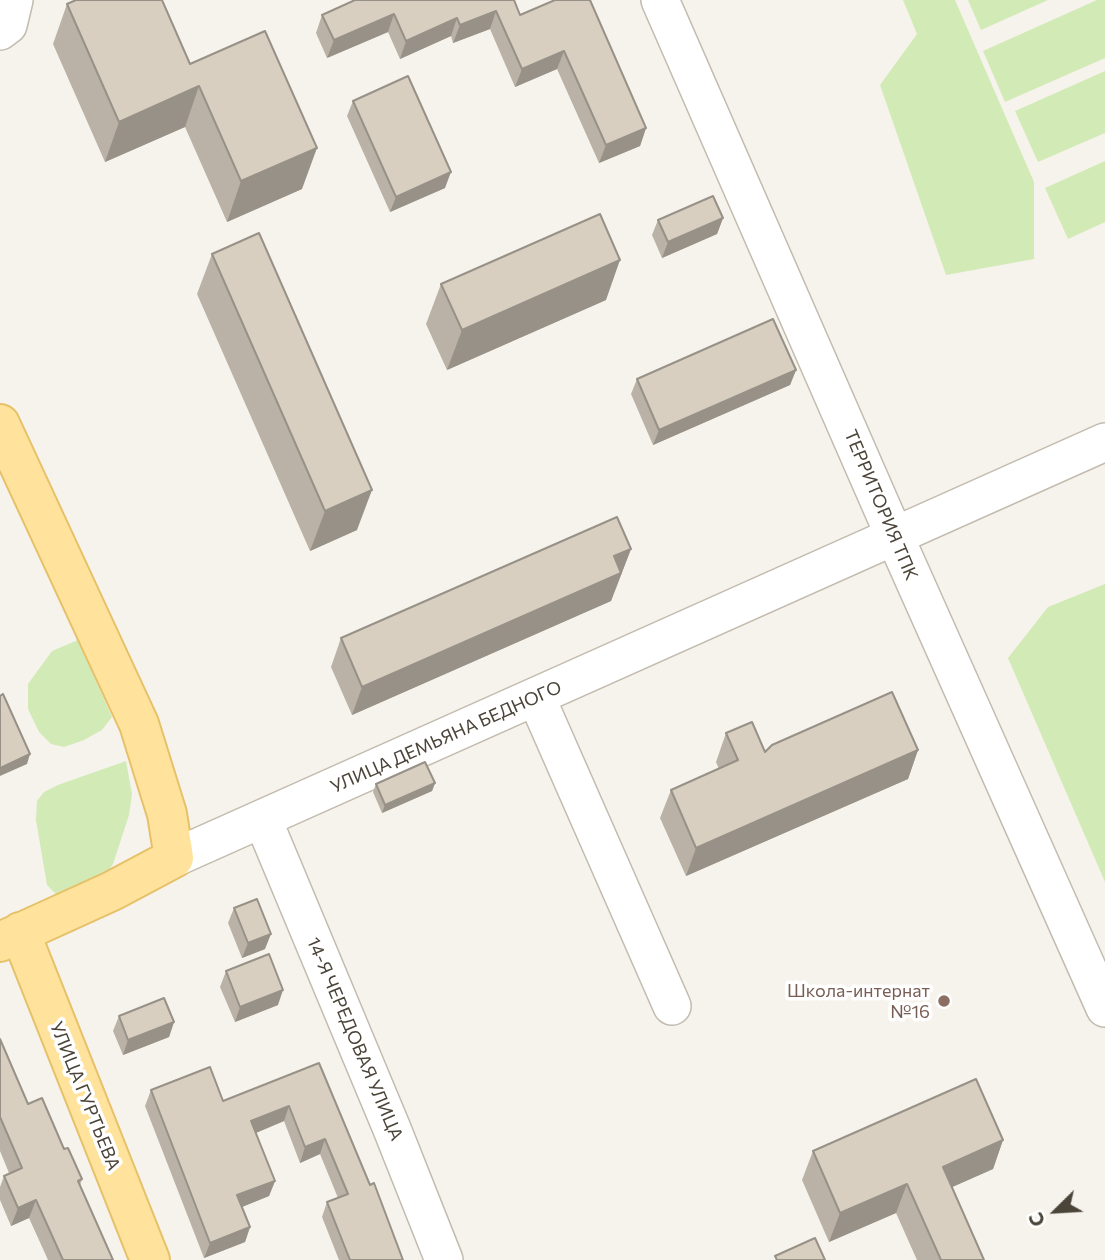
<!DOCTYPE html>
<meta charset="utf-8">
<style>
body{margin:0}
#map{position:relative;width:1105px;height:1260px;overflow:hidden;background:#f6f3ec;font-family:Commissioner,sans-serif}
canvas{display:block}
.north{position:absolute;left:1021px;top:1176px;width:70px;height:70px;-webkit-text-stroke:5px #fff;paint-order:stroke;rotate:246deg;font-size:19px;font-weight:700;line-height:28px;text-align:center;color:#4b4439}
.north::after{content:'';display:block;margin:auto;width:24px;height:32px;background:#4b4439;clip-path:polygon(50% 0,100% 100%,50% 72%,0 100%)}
</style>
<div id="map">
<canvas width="1105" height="1260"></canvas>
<div class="north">С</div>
</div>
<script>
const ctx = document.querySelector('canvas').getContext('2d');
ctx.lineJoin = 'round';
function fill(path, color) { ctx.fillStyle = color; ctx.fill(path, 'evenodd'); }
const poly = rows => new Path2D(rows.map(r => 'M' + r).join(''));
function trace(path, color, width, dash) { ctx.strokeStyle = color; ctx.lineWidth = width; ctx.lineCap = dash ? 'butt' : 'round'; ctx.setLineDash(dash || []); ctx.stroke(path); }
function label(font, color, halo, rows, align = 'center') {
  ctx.font = font + ' Commissioner,sans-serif'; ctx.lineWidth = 7; ctx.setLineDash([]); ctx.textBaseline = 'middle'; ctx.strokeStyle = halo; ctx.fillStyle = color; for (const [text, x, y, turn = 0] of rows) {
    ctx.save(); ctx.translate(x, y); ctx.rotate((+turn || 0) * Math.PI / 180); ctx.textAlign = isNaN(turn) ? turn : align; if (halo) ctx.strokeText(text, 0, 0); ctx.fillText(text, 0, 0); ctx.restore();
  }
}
fill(poly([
 [903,0,955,0,1034,182,1034,259,946,275,880,85,917,34],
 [968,0,1048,0,981,30],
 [1097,0,1105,0,1105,58,1005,102,983,51],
 [1105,71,1105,133,1038,162,1015,111],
 [1105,161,1105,222,1068,239,1045,188],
 [1105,584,1105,882,1008,658,1048,607],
 [78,640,112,717,102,730,84,740,64,747,51,744,39,732,28,709,28,684,52,651],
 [126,761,132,794,129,815,113,864,100,882,57,895,47,885,36,820,37,801,44,792,58,785]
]), '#d2eab5');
const minor = poly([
 [660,0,894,535,1105,1008],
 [0,31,8,25,14,0],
 [536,697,672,1006],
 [263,820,392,1129,444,1260],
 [174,858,1105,442]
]);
const major = poly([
 [0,424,139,724,167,814,174,858,112,891,0,942],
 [20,932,150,1260]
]);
trace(minor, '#c2bbae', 40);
trace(major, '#e6c16a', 42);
trace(minor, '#fff', 37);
trace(major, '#ffe39c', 38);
fill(poly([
 [514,0,520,15,555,0,646,128,640,146,599,163,557,69,515,87,490,29,453,43,451,36,400,59,388,32,327,58,316,33,322,15],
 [67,4,190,64,302,189,227,222,185,127,105,162,53,44],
 [353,101,445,188,390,212,347,116],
 [723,218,717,234,662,258,652,235,658,220],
 [212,254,357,530,310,551,197,294],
 [441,284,606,300,447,370,426,324],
 [796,370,790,385,653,445,631,394,637,379],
 [631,549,611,601,352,715,331,667,341,638],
 [726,733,765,752,918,750,908,779,686,876,660,818,671,790,719,769,716,762],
 [435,783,432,791,382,813,373,792,376,784],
 [234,908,265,949,242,958,228,923],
 [226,971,278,1005,235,1022,220,987],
 [119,1016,174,1022,169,1037,123,1055,113,1031],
 [0,1039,28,1104,64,1149,82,1179,80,1185,113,1260,48,1260,29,1218,11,1226,0,1200,0,1187,4,1176,9,1173,0,1151],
 [319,1063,370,1185,403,1260,339,1260,322,1217,327,1202,338,1198,320,1154,300,1163,284,1121,256,1133,275,1181,269,1196,242,1207,250,1227,245,1242,204,1258,145,1106,151,1090,223,1101],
 [1003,1140,993,1169,952,1187,984,1260,917,1260,896,1213,829,1242,802,1180,813,1151]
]), '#bab2a6');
fill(poly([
 [496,11,490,29,453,43,460,25],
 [394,14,388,32,327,58,334,40],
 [457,18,451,36,400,59,406,41],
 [564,51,557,69,515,87,522,69],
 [199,86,185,127,105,162,119,122],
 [646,128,640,146,599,163,606,145],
 [317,148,302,189,227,222,241,181],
 [451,172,445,188,390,212,396,197],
 [723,218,717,234,662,258,668,242],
 [620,260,606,300,447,370,462,330],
 [796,370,790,385,653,445,659,430],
 [372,490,357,530,310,551,325,511],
 [631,549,611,601,352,715,362,687,614,556],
 [918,750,908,779,686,876,696,848],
 [30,754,27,764,0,776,0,768],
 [435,783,432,791,382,813,385,805],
 [271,934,265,949,242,958,248,943],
 [283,990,278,1005,235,1022,240,1007],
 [174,1022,169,1037,123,1055,128,1040],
 [289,1106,284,1121,246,1137,251,1121],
 [325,1139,320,1154,300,1163,305,1147],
 [1003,1140,993,1169,932,1196,943,1167],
 [275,1181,269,1196,232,1211,237,1195],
 [907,1184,896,1213,829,1242,840,1213],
 [36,1200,29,1218,11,1226,18,1208],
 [250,1227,245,1242,204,1258,210,1243]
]), '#979187');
const building = poly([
 [76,0,162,0,190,64,265,31,317,148,241,181,199,86,119,122,67,4,76,0],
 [355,0,514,0,520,15,555,0,590,0,646,128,606,145,564,51,522,69,496,11,460,25,457,18,406,41,394,14,334,40,322,15,355,0],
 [408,76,451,172,396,197,353,101,408,76],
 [713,196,723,218,668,242,658,220,713,196],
 [600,214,620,260,462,330,441,284,600,214],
 [259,233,372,490,325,511,212,254,259,233],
 [773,319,796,370,659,430,637,379,773,319],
 [617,517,631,549,614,556,621,573,362,687,341,638,617,517],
 [892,692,918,750,696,848,671,790,738,760,726,733,752,722,765,752,772,745,892,692],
 [3,694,30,754,0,768,0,696,3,694],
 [425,762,435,783,385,805,376,784,425,762],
 [257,899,271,934,248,943,234,908,257,899],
 [269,954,283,990,240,1007,226,971,269,954],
 [164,998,174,1022,128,1040,119,1016,164,998],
 [0,1039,28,1104,42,1098,64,1149,68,1148,82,1179,78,1181,113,1260,63,1260,36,1200,18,1208,4,1176,22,1168,0,1117,0,1039],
 [319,1063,370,1185,374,1183,403,1260,350,1260,327,1202,348,1194,325,1139,305,1147,289,1106,251,1121,275,1181,237,1195,250,1227,210,1243,151,1090,210,1067,223,1101,319,1063],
 [976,1079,1003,1140,943,1167,984,1260,941,1260,907,1184,840,1213,813,1151,976,1079],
 [815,1238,825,1260,777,1260,775,1256,815,1238]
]);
fill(building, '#d8cfc1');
trace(building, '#979187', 2);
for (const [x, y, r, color] of [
 [944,1001,7,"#8d6e63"]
]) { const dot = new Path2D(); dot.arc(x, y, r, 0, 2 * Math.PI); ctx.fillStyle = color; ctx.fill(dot); trace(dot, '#fff', 2.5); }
label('18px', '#4b4439', '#fff', [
 ["ТЕРРИТОРИЯ ТПК",881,505,67],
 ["УЛИЦА ДЕМЬЯНА БЕДНОГО",446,737,-24],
 ["14-Я ЧЕРЕДОВАЯ УЛИЦА",355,1039,67],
 ["УЛИЦА ГУРТЬЕВА",85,1096,68]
]);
label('18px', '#785e54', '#fff', [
 ["Школа-интернат",930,991],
 ["№16",930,1012]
], 'right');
</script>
